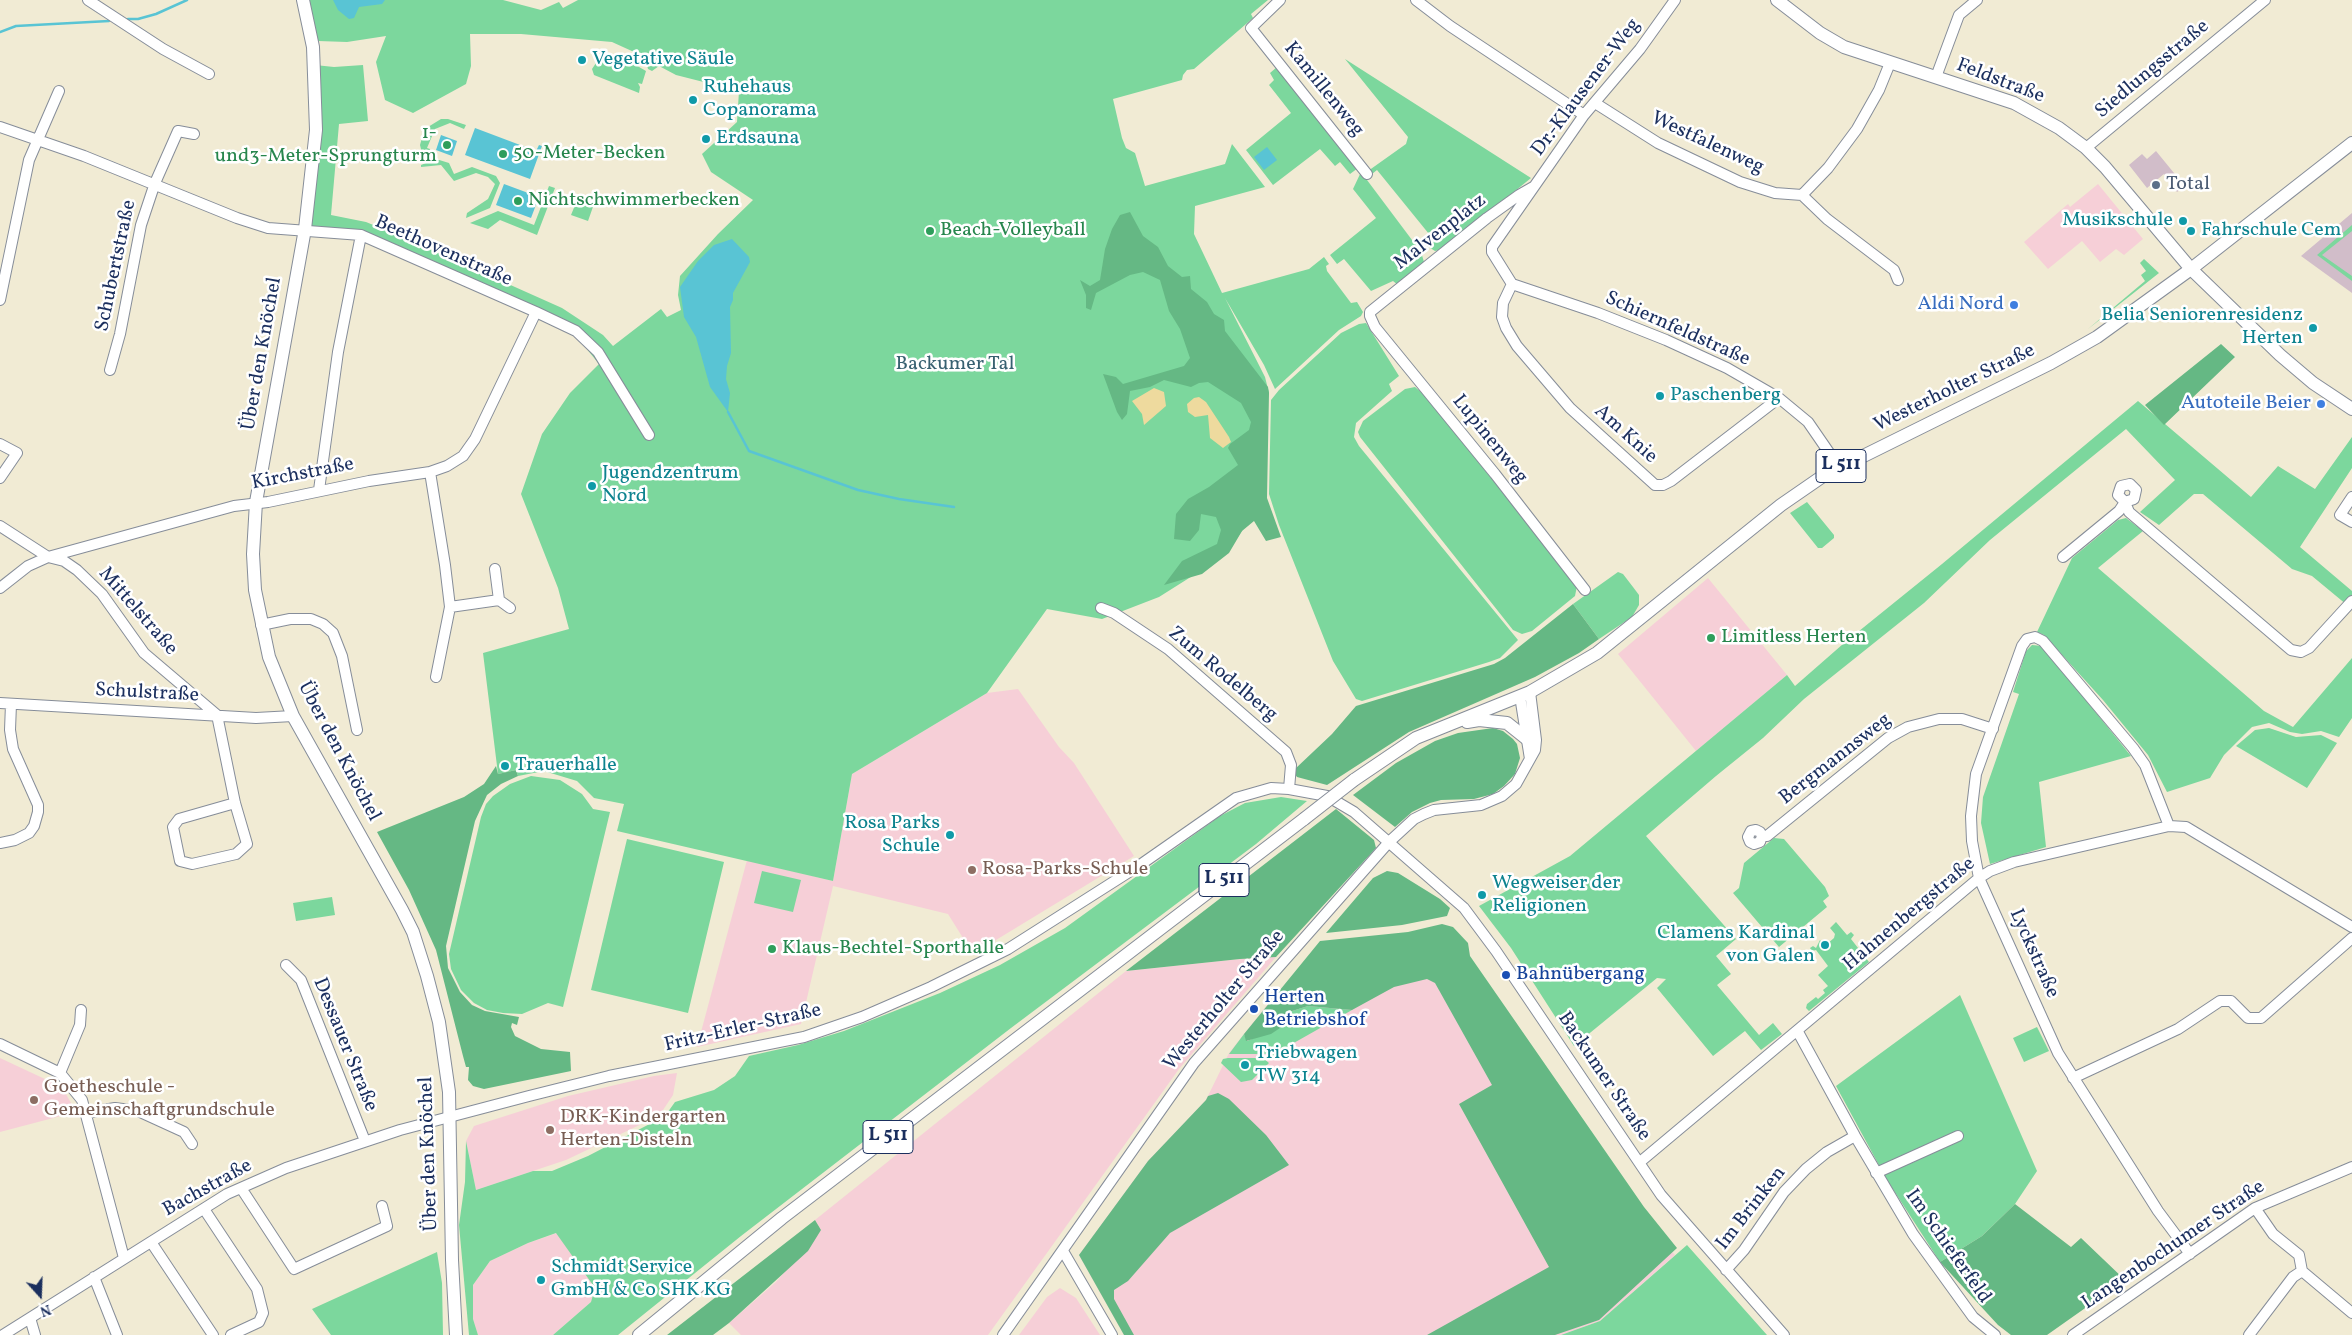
<!DOCTYPE html>
<meta charset="utf-8">
<style>
body{margin:0}
#map{position:relative;width:2352px;height:1335px;overflow:hidden;background:#f1ebd4;font-family:Vollkorn,serif}
canvas{display:block}
.north{position:absolute;left:15px;top:1270px;width:50px;height:50px;-webkit-text-stroke:4px #fff;paint-order:stroke;rotate:160deg;font-size:14px;font-weight:700;line-height:20px;text-align:center;color:#1b2f5e}
.north::after{content:'';display:block;margin:auto;width:18px;height:22px;background:#1b2f5e;clip-path:polygon(50% 0,100% 100%,50% 72%,0 100%)}
</style>
<div id="map">
<canvas width="2352" height="1335"></canvas>
<div class="north">N</div>
</div>
<script>
const ctx = document.querySelector('canvas').getContext('2d');
ctx.lineJoin = 'round';
function fill(path, color) { ctx.fillStyle = color; ctx.fill(path, 'evenodd'); }
const poly = rows => new Path2D(rows.map(r => 'M' + r).join(''));
function trace(path, color, width, dash) { ctx.strokeStyle = color; ctx.lineWidth = width; ctx.lineCap = dash ? 'butt' : 'round'; ctx.setLineDash(dash || []); ctx.stroke(path); }
function label(font, color, halo, rows, align = 'center') {
  ctx.font = font + ' Vollkorn,serif'; ctx.lineWidth = 5; ctx.setLineDash([]); ctx.textBaseline = 'middle'; ctx.strokeStyle = halo; ctx.fillStyle = color; for (const [text, x, y, turn = 0] of rows) {
    ctx.save(); ctx.translate(x, y); ctx.rotate((+turn || 0) * Math.PI / 180); ctx.textAlign = isNaN(turn) ? turn : align; if (halo) ctx.strokeText(text, 0, 0); ctx.fillText(text, 0, 0); ctx.restore();
  }
}
fill(poly([
 [2098,184,2143,239,2124,255,2116,249,2100,262,2082,241,2048,269,2024,242,2068,204,2070,207],
 [1708,578,1787,675,1696,751,1618,654],
 [1018,689,1059,747,1074,763,1134,856,973,954,948,914,833,886,801,1024,697,1047,747,860,833,881,852,774,987,693],
 [1459,949,1646,1224,1675,1255,1600,1321,1561,1335,1124,1335,1079,1255,1148,1161,1206,1100,1229,1053,1271,1000],
 [1276,957,1179,1069,988,1335,741,1335,729,1323,776,1282,821,1230,815,1220,1126,971,1240,959],
 [0,1058,62,1087,76,1112,0,1132],
 [677,1073,673,1095,663,1110,650,1120,566,1160,476,1190,466,1141,474,1126,568,1096,654,1076],
 [557,1233,595,1288,591,1302,553,1335,478,1335,473,1319,473,1285,490,1261,528,1243],
 [1060,1288,1076,1298,1100,1335,1019,1335,1047,1297]
]), '#f6cfd7');
fill(poly([
 [2156,151,2183,184,2186,185,2177,192,2164,174,2147,188,2129,165,2142,154,2147,159],
 [2352,213,2352,293,2301,256]
]), '#d1bdc9');
fill(poly([
 [308,0,503,0,541,10,559,2,563,8,578,0,1268,0,1251,14,1253,18,1194,69,1187,70,1183,75,1182,80,1113,99,1122,138,1126,148,1135,153,1145,186,1225,164,1232,144,1265,187,1195,206,1194,234,1222,293,1309,269,1324,257,1329,264,1326,266,1327,271,1351,303,1357,302,1363,312,1361,316,1339,330,1275,389,1264,365,1225,298,1265,377,1269,393,1242,531,1224,556,1159,597,1102,619,1047,609,987,693,852,774,833,881,617,831,624,804,594,798,577,781,544,771,518,776,516,770,498,774,483,653,569,629,558,588,521,494,542,434,570,393,599,364,577,337,374,241,305,229,315,65,334,67,363,65,368,121,339,124,331,215,366,222,403,237,562,308,603,335,613,346,661,309,667,317,681,310,678,295,680,276,718,234,753,200,711,172,702,154,737,122,739,91,676,75,659,66,652,71,648,69,645,57,612,42,521,34,470,34,471,66,466,84,413,113,385,100,376,62,386,36,347,42,318,41],
 [602,54,627,60,646,71,642,84,638,83,640,87,639,93,594,75,592,69],
 [1345,59,1531,178,1444,249,1435,251,1427,246,1425,240,1429,234,1377,170,1372,174,1368,171,1406,144,1408,137],
 [1277,67,1358,168,1350,174,1340,162,1335,166,1320,149,1273,185,1246,150,1291,113,1269,85,1274,80,1270,73],
 [441,119,448,119,466,125,464,129,450,123,435,129,427,148,430,149,428,155,423,157,420,145,422,138,428,127],
 [436,159,449,163,454,174,472,167,496,176,500,183,490,208,466,218,467,213,488,199,495,184,488,177,476,173,454,181,441,165,421,167,421,165],
 [1361,172,1421,252,1424,262,1421,267,1398,285,1393,281,1371,291,1344,259,1337,264,1330,255,1376,218,1353,189],
 [549,186,555,188,537,235,500,220,488,229,470,223,498,211,534,225],
 [578,198,594,204,588,221,571,215],
 [2352,225,2352,231,2322,255,2352,276,2352,281,2317,255],
 [2144,259,2159,273,2088,329,2145,281,2141,275,2146,271,2140,263],
 [1366,323,1399,376,1389,384,1392,391,1356,423,1354,437,1359,446,1518,640,1500,658,1489,662,1362,701,1356,699,1333,661,1279,525,1269,494,1271,400,1279,390,1341,333,1359,324],
 [1415,387,1427,397,1577,586,1575,596,1532,631,1522,634,1513,630,1360,437,1358,432,1363,421,1405,389],
 [2138,401,2251,497,2278,466,2315,489,2352,437,2352,468,2300,547,2352,591,2352,598,2347,605,2312,576,2292,569,2203,494,2194,494,2159,525,2140,512,2175,480,2126,429,1990,540,1924,603,1804,699,1763,738,1716,776,1646,836,1736,939,1716,956,1731,974,1717,985,1759,1035,1773,1023,1782,1034,1761,1050,1745,1031,1713,1056,1657,988,1666,979,1657,978,1574,1046,1511,948,1479,906,1570,856,1787,675,1795,686,1843,644,1942,564],
 [1807,502,1834,535,1834,538,1822,548,1818,548,1790,513],
 [2126,518,2143,531,2098,568,2264,711,2293,727,2352,658,2352,718,2339,737,2321,731,2302,734,2290,732,2269,723,2252,727,2224,755,2210,778,2167,792,2148,755,2103,700,2044,635,2037,632,2072,558,2118,520],
 [1618,572,1623,574,1633,587,1639,595,1639,605,1632,617,1599,639,1573,604],
 [2032,645,2042,646,2131,756,2039,782,2046,847,1990,864,1981,823,1983,797,2019,694,2013,692,2026,651],
 [2269,728,2296,737,2321,735,2337,743,2307,788,2236,746,2255,730],
 [531,776,560,780,582,794,593,809,610,812,563,1007,548,1003,522,1014,503,1013,487,1010,474,1003,461,990,451,969,449,954,481,817,486,804,493,796,510,784],
 [1281,797,1307,801,1256,844,1011,1028,741,1236,618,1335,553,1335,591,1302,595,1288,556,1233,528,1243,490,1261,473,1285,473,1319,478,1335,469,1335,459,1225,465,1182,466,1141,476,1190,533,1171,552,1171,588,1156,665,1116,675,1102,714,1090,735,1076,749,1056,798,1045,844,1031,940,993,1000,965,1065,928,1220,816,1245,803],
 [1774,838,1784,839,1825,887,1829,896,1823,901,1827,907,1779,947,1733,893,1739,888,1744,863],
 [627,839,724,862,688,1013,591,990],
 [762,871,801,880,793,912,754,903],
 [332,897,335,915,296,921,293,903],
 [1836,922,1847,935,1851,932,1854,935,1851,939,1869,962,1809,1011,1806,1008,1807,1004,1816,997,1818,999,1825,993,1823,990,1828,986,1818,975,1828,966,1816,950,1812,951,1810,948,1813,946,1816,948,1820,940,1823,944,1827,944,1834,938,1835,934,1830,928],
 [1960,995,2037,1171,2015,1204,1982,1236,1940,1262,1887,1180,1836,1086],
 [1308,1006,1352,1010,1292,1044,1273,1058,1268,1054,1229,1054,1244,1034,1247,1041,1283,1026,1289,1012],
 [2037,1027,2049,1051,2024,1062,2013,1038],
 [1228,1058,1263,1058,1269,1063,1252,1080,1241,1082,1221,1063,1223,1059],
 [1687,1245,1767,1335,1561,1335,1600,1321],
 [437,1252,442,1283,443,1335,331,1335,312,1309]
]), '#7cd79d');
fill(poly([
 [1130,212,1143,236,1158,247,1168,266,1182,277,1190,276,1191,289,1207,302,1214,314,1224,320,1225,331,1268,387,1269,393,1267,498,1281,537,1266,541,1254,521,1242,531,1229,553,1202,574,1164,585,1182,561,1217,544,1221,530,1216,517,1201,514,1199,530,1190,541,1174,539,1176,514,1188,499,1209,487,1238,465,1228,448,1230,444,1249,430,1251,422,1241,403,1208,382,1199,383,1191,387,1164,380,1150,387,1130,391,1127,414,1122,420,1117,412,1103,374,1116,377,1123,384,1184,366,1190,358,1180,329,1169,311,1160,280,1143,272,1130,275,1096,293,1091,310,1086,308,1086,295,1080,280,1090,286,1100,280,1105,249,1112,229,1120,215],
 [2221,344,2235,357,2164,425,2145,405],
 [1573,604,1599,639,1579,653,1535,677,1409,732,1327,785,1297,777,1294,773,1295,769,1332,734,1356,706,1494,664,1505,658],
 [1493,728,1503,731,1513,739,1517,744,1520,758,1515,774,1504,786,1493,794,1474,799,1441,800,1430,803,1412,812,1395,827,1353,795,1396,763,1435,741,1458,733],
 [496,766,498,774,516,770,518,776,501,784,487,795,475,821,446,946,448,968,460,992,472,1005,485,1011,519,1017,517,1025,512,1023,511,1027,515,1036,541,1049,570,1052,571,1071,484,1089,473,1086,468,1080,469,1067,466,1067,463,1056,436,950,409,890,377,832,464,797,484,784],
 [1336,809,1374,840,1376,848,1276,957,1240,959,1126,971],
 [1387,871,1398,873,1440,899,1450,908,1447,916,1402,925,1326,933,1373,878],
 [1442,924,1453,927,1468,943,1470,956,1644,1207,1677,1248,1599,1320,1555,1335,1427,1335,1549,1267,1459,1104,1492,1085,1435,983,1427,979,1394,987,1352,1010,1308,1006,1289,1012,1283,1026,1271,1034,1246,1041,1244,1034,1320,941,1408,932],
 [1218,1093,1229,1099,1266,1135,1289,1165,1170,1233,1128,1281,1114,1290,1114,1299,1134,1335,1124,1335,1079,1255,1148,1161,1206,1100,1208,1096],
 [2015,1204,2071,1247,2081,1238,2125,1280,2047,1335,2011,1335,1998,1325,1940,1262,1982,1236],
 [815,1220,821,1230,808,1251,729,1323,713,1335,667,1335]
]), '#65b884');
fill(poly([
 [1154,388,1164,392,1166,406,1144,425,1142,414,1132,401],
 [1199,397,1206,402,1229,437,1231,442,1223,448,1210,438,1208,415,1195,417,1188,412,1187,404,1194,398]
]), '#eeda9e');
fill(poly([
 [333,0,385,0,382,4,359,7,354,18,349,19,338,10],
 [475,128,536,151,539,145,542,146,530,179,465,155],
 [441,135,457,141,452,156,436,150],
 [1267,147,1277,160,1264,170,1254,157],
 [504,184,539,197,531,218,496,205],
 [732,239,749,257,750,262,733,293,733,300,730,307,731,353,727,366,726,379,730,393,728,412,710,387,696,337,684,317,680,287,698,261,714,245]
]), '#59c4d4');
trace(poly([
 [128,19,138,19,156,14,187,0],
 [0,32,16,26,109,21],
 [728,412,749,451,858,490,899,499,954,507]
]), '#59c4d4', 2.5);
const minor = poly([
 [88,0,163,49,209,74],
 [1280,0,1251,28,1367,174],
 [1416,0,1450,26,1584,115],
 [1675,0,1640,49,1584,115,1492,247,1492,252,1512,284,1598,313,1666,340,1727,368,1779,398,1808,422,1839,467],
 [1936,77,1959,15,1977,0],
 [1595,103,1658,143,1740,182,1775,193,1802,195,1827,219,1894,270,1898,280],
 [0,127,84,156,237,218,268,228,361,235,536,312,576,331,598,352,649,435],
 [2086,148,2265,0],
 [1533,187,1519,195,1487,218,1370,312,1370,316,1375,327,1495,474,1585,590],
 [1802,195,1828,168,1857,129,1879,90,1890,63],
 [1512,284,1503,303,1502,317,1506,328,1517,346,1570,408,1655,485,1663,485,1671,481,1779,398],
 [0,300,29,160,59,91],
 [110,370,120,334,141,225,155,183,178,131,194,134],
 [0,444,17,453,0,478],
 [430,472,445,565,450,607,436,677],
 [319,490,338,352,361,235],
 [2352,497,2340,515,2352,522],
 [0,526,48,557,64,561,77,570,102,594,144,653,217,715,235,803,247,844,236,854,192,864,180,861,173,827,179,819,235,803],
 [2063,557,2119,511,2125,502,2134,499,2136,490,2130,484,2121,486,2118,495,2125,502,2129,512,2291,650,2301,652,2309,648,2352,601],
 [495,569,499,600],
 [0,588,28,566,48,557,234,506,268,502,369,481,430,472,447,466,463,456,475,439,536,312],
 [450,607,499,600,510,608],
 [1101,608,1114,613,1168,649,1286,752,1291,765,1289,789],
 [261,625,290,619,311,619,323,624,333,633,342,656,357,730],
 [1520,696,1530,759],
 [0,703,256,718,293,716],
 [2169,826,2145,765,2133,748,2043,641,2035,637,2027,639,2022,646,1976,774,1971,816,1972,841,1979,878,2058,1053,2158,1211,2190,1254],
 [1762,836,1760,842,1754,844,1750,842,1748,837,1751,831,1756,830,1760,832,1762,836,1767,836,1888,738,1908,727,1939,719,1962,719,1993,729],
 [0,843,15,840,29,833,34,826,38,812,38,805,13,749,10,730,11,704],
 [286,965,301,980,365,1141],
 [1798,1032,1855,1136,1913,1234,1973,1317,1995,1335],
 [0,1044,60,1073,82,1100,124,1258],
 [60,1073,80,1025,81,1010],
 [2073,1078,2178,1029,2220,1001,2231,1001,2248,1018,2261,1018,2352,938],
 [85,1113,115,1108,138,1111,184,1132,192,1144],
 [1640,1162,1979,878,1990,871,2014,862,2169,826,2186,827,2352,927],
 [1876,1173,1958,1136],
 [241,1188,294,1269,387,1226,382,1206],
 [2255,1208,2273,1234,2299,1255,2302,1271,2352,1313],
 [204,1209,257,1289,263,1313,259,1322,231,1335],
 [151,1242,213,1335],
 [1063,1251,1112,1335],
 [1726,1270,1744,1250,1784,1192,1806,1169,1827,1152,1855,1136],
 [94,1277,117,1335],
 [30,1318,35,1335],
 [3,1335,227,1194,286,1168,400,1130,529,1096,609,1076,804,1037,862,1017,931,987,1008,949,1140,865,1236,798,1271,788,1289,789,1327,796,1354,812,1464,908,1496,951,1661,1195,1784,1335],
 [1003,1335,1194,1063,1389,842,1414,819,1424,814,1434,810,1481,805,1502,796,1516,784,1535,750,1536,740,1530,692],
 [2073,1335,2255,1208,2352,1167],
 [2249,1335,2293,1277,2302,1271]
]);
const major = poly([
 [303,0,313,47,316,130,305,229,256,502,253,554,255,590,269,657,293,716,402,910,413,932,427,976,439,1022,449,1092,452,1260,456,1335],
 [1777,0,1820,33,1844,47,2014,103,2059,128,2086,148,2105,167,2191,269,2280,355,2313,383,2352,409],
 [1467,722,1479,720,1507,723,1527,739],
 [1354,780,1416,738,1530,692,1597,653,1781,505,1823,476,2051,363,2097,337,2191,269,2352,143],
 [639,1335,782,1218,1304,819]
]);
trace(minor, '#868d99', 12);
trace(major, '#868d99', 14);
trace(minor, '#fff', 10);
trace(major, '#fff', 12);
const majorBridge = poly([
 [1304,819,1354,780]
]);
trace(majorBridge, '#868d99', 14, []);
trace(majorBridge, '#fff', 12);
for (const [x, y, r, color] of [
 [582,60,5,"#0f9aa8"],
 [693,100,5,"#0f9aa8"],
 [706,139,5,"#0f9aa8"],
 [447,145,5,"#2e9e5b"],
 [503,154,5,"#2e9e5b"],
 [2156,185,5,"#5c6f8a"],
 [518,201,5,"#2e9e5b"],
 [2183,221,5,"#0f9aa8"],
 [930,231,5,"#2e9e5b"],
 [2191,231,5,"#0f9aa8"],
 [2014,305,5,"#3f7fe0"],
 [2313,328,5,"#0f9aa8"],
 [1660,396,5,"#0f9aa8"],
 [2321,404,5,"#3f7fe0"],
 [592,486,5,"#0f9aa8"],
 [1711,638,5,"#2e9e5b"],
 [505,766,5,"#0f9aa8"],
 [950,835,5,"#0f9aa8"],
 [972,870,5,"#8d6e63"],
 [1482,895,5,"#0f9aa8"],
 [1825,945,5,"#0f9aa8"],
 [772,949,5,"#2e9e5b"],
 [1506,975,5,"#1a4fb4"],
 [1254,1009,5,"#1a4fb4"],
 [1245,1065,5,"#0f9aa8"],
 [34,1100,5,"#8d6e63"],
 [550,1130,5,"#8d6e63"],
 [541,1280,5,"#0f9aa8"]
]) { const dot = new Path2D(); dot.arc(x, y, r, 0, 2 * Math.PI); ctx.fillStyle = color; ctx.fill(dot); trace(dot, '#fff', 2); }
for (const [x, y, w] of [
 [1841,466,50],
 [1224,880,50],
 [888,1137,50]
]) { const box = new Path2D(); box.roundRect(x - w / 2, y - 16.5, w, 33, 4); ctx.fillStyle = '#fff'; ctx.fill(box); trace(box, '#1b2f5e', 1); }
label('bold 19px', '#1b2f5e', null, [
 ["L 511",1841,466],
 ["L 511",1224,880],
 ["L 511",888,1137]
]);
label('20px', '#0d838f', '#fff', [
 ["Vegetative Säule",592,60],
 ["Ruhehaus",703,88],
 ["Copanorama",703,111],
 ["Erdsauna",716,139],
 ["Musikschule",2173,221,"right"],
 ["Fahrschule Cem",2201,231],
 ["Belia Seniorenresidenz",2303,316,"right"],
 ["Herten",2303,339,"right"],
 ["Paschenberg",1670,396],
 ["Jugendzentrum",602,474],
 ["Nord",602,497],
 ["Trauerhalle",515,766],
 ["Rosa Parks",940,824,"right"],
 ["Schule",940,847,"right"],
 ["Wegweiser der",1492,884],
 ["Religionen",1492,907],
 ["Clamens Kardinal",1815,934,"right"],
 ["von Galen",1815,957,"right"],
 ["Triebwagen",1255,1054],
 ["TW 314",1255,1077],
 ["Schmidt Service",551,1268],
 ["GmbH & Co SHK KG",551,1291]
], 'left');
label('20px', '#1b2f5e', '#fff', [
 ["Siedlungsstraße",2153,70,-40],
 ["Feldstraße",2000,82,21],
 ["Dr.-Klausener-Weg",1587,88,-53],
 ["Kamillenweg",1323,90,51],
 ["Westfalenweg",1707,144,25],
 ["Malvenplatz",1441,233,-38],
 ["Beethovenstraße",443,252,24],
 ["Schubertstraße",117,266,-78],
 ["Schiernfeldstraße",1677,330,24],
 ["Über den Knöchel",263,354,-80],
 ["Westerholter Straße",1955,389,-26],
 ["Am Knie",1625,435,42],
 ["Lupinenweg",1489,440,51],
 ["Kirchstraße",303,475,-11],
 ["Mittelstraße",137,612,49],
 ["Zum Rodelberg",1222,675,40],
 ["Schulstraße",147,694,3],
 ["Über den Knöchel",338,752,62],
 ["Bergmannsweg",1836,760,-38],
 ["Hahnenbergstraße",1910,915,-40],
 ["Lyckstraße",2033,954,66],
 ["Westerholter Straße",1225,1001,-50],
 ["Fritz-Erler-Straße",743,1029,-13],
 ["Dessauer Straße",344,1045,68],
 ["Backumer Straße",1603,1077,56],
 ["Über den Knöchel",430,1154,-92],
 ["Bachstraße",208,1189,-29],
 ["Im Brinken",1752,1209,-52],
 ["Langenbochumer Straße",2174,1246,-34],
 ["Im Schieferfeld",1947,1247,55]
]);
label('20px', '#27864d', '#fff', [
 ["1-",437,134,"right"],
 ["und3-Meter-Sprungturm",437,157,"right"],
 ["50-Meter-Becken",513,154],
 ["Nichtschwimmerbecken",528,201],
 ["Beach-Volleyball",940,231],
 ["Limitless Herten",1721,638],
 ["Klaus-Bechtel-Sporthalle",782,949]
], 'left');
label('20px', '#4e5e75', '#fff', [
 ["Total",2166,185]
], 'left');
label('20px', '#366cbe', '#fff', [
 ["Aldi Nord",2004,305],
 ["Autoteile Beier",2311,404]
], 'right');
label('20px', '#386171', '#fff', [
 ["Backumer Tal",955,365]
]);
label('20px', '#785e54', '#fff', [
 ["Rosa-Parks-Schule",982,870],
 ["Goetheschule -",44,1088],
 ["Gemeinschaftgrundschule",44,1111],
 ["DRK-Kindergarten",560,1118],
 ["Herten-Disteln",560,1141]
], 'left');
label('20px', '#164399', '#fff', [
 ["Bahnübergang",1516,975],
 ["Herten",1264,998],
 ["Betriebshof",1264,1021]
], 'left');
</script>
